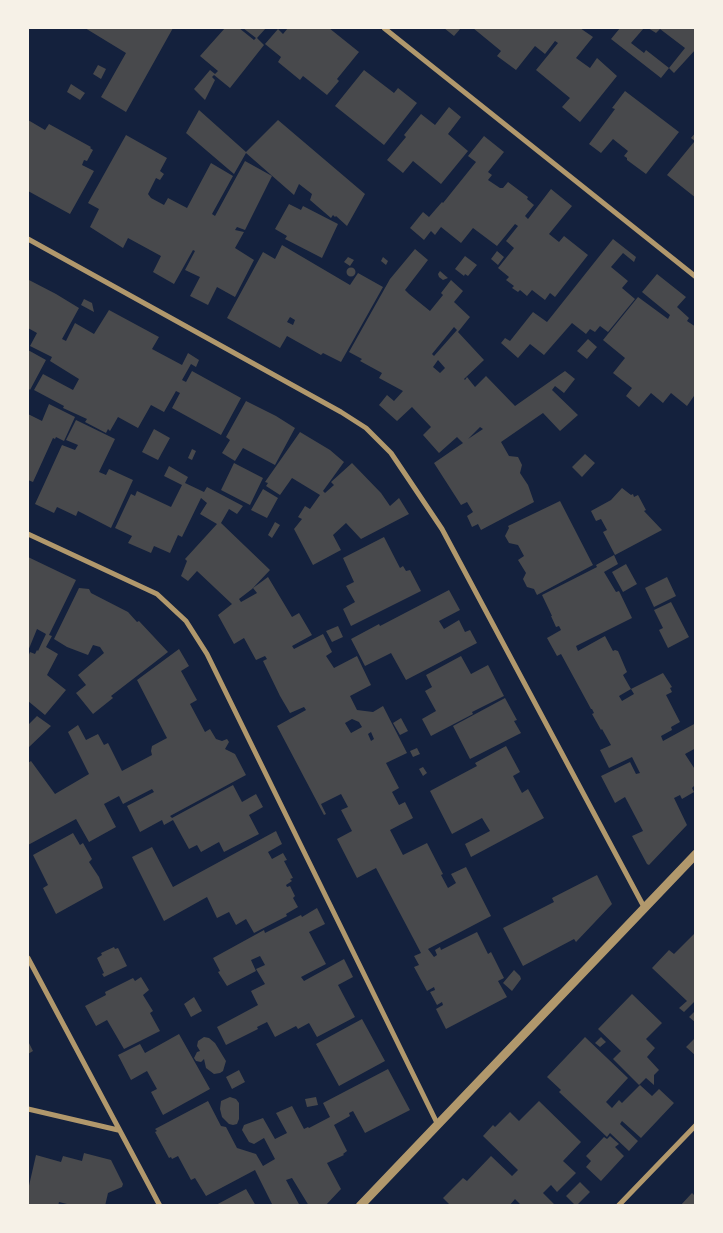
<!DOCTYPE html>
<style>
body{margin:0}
#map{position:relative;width:723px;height:1233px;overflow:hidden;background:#14213d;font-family:"Zilla Slab",serif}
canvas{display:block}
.frame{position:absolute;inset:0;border:29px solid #f6f1e7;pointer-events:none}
</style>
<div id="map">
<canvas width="723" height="1233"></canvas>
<div class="frame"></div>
</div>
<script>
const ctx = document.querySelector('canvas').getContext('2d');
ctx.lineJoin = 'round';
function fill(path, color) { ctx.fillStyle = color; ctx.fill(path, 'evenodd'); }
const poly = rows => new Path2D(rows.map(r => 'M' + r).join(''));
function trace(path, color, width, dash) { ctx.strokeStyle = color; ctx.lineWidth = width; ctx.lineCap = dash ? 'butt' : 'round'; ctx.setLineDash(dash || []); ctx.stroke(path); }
fill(poly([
 [85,28,173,28,126,112,101,97,126,53],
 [225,28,239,28,254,40,256,38,243,28,266,28,257,38,264,45,230,88,214,75,212,77,215,80,205,100,194,89,210,70,215,74,218,71,200,56],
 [288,28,329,28,359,52,337,79,339,81,327,95,303,76,300,80,278,62,281,57,265,44,278,29,283,34],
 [444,28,461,28,454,36],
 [473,28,580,28,593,37,576,58,590,68,597,58,617,76,580,122,562,107,570,98,536,70,558,43,555,41,545,54,535,46,516,70,497,56,501,51],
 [620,28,644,28,631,43,644,53,646,50,669,68,685,48,660,29,656,33,648,28,696,28,696,49,674,73,669,68,661,78,611,39],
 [98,65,106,69,101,79,93,74],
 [364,70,394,93,398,88,417,103,384,145,335,106],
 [71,84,85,93,80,100,67,92],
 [625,91,679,132,646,174,627,160,627,158,624,156,628,151,613,139,601,153,589,144,615,109,612,108],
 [449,107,461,117,448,134,468,151,441,184,413,161,403,173,387,160,406,137,404,135,421,114,435,125],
 [199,110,246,152,278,120,365,194,347,226,336,216,335,217,333,215,331,218,310,200,312,194,299,184,294,195,246,153,234,174,186,133],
 [28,120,45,130,49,124,91,147,90,148,93,150,87,161,84,160,82,165,94,171,70,214,28,191],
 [696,132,696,142,691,138],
 [126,135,167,158,160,171,164,174,160,180,156,178,148,194,151,198,164,205,168,198,187,208,211,163,233,176,212,214,215,216,245,161,272,176,245,230,237,227,235,230,244,232,235,248,254,260,235,297,217,287,208,305,190,296,200,277,185,270,195,251,193,250,174,284,153,272,161,256,128,238,123,248,90,227,99,209,88,203],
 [484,136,504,152,488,172,492,175,488,180,500,188,503,188,508,182,528,197,527,199,534,205,525,216,528,219,551,189,572,206,549,234,559,242,564,236,588,255,555,297,550,293,545,300,532,290,527,296,520,290,518,292,512,288,514,286,506,280,509,277,498,268,514,248,506,241,518,226,515,224,497,246,473,228,461,243,441,227,435,235,431,231,424,240,410,228,423,212,429,217,442,202,443,203,476,162,468,156],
 [694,142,696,144,696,198,667,175],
 [289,204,301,210,303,206,338,224,322,258,285,239,287,236,275,229],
 [613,239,636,257,634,262,623,253,611,267,628,281,622,288,635,299,608,332,600,326,595,332,590,329,586,334,572,323,544,355,530,344,518,358,501,343,505,338,510,341,533,312,547,322],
 [282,245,350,285,358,273,383,287,341,362,323,353,321,355,287,336,280,348,227,318,263,252,275,259],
 [290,317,295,320,293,325,287,322],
 [415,249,428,260,405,290,409,294,430,311,443,295,441,293,451,280,463,291,454,302,470,317,458,332,484,360,464,379,465,380,467,377,475,387,486,376,515,406,565,371,575,379,564,393,555,386,552,390,578,415,560,431,543,413,501,442,509,456,518,457,522,465,520,473,528,485,534,502,481,530,478,524,472,527,467,516,473,512,467,502,461,505,434,463,463,443,457,437,439,453,423,435,431,427,412,407,397,421,379,405,387,395,394,401,403,391,379,378,382,373,360,361,362,359,349,352,390,279],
 [454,327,457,330,434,356,432,354],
 [438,360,445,368,440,373,433,367],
 [480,427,483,429,468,439],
 [497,251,504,257,498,265,491,259],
 [465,256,477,265,468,276,465,274,464,276,455,269],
 [348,257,354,260,350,266,344,262],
 [383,257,388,261,386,265,381,261],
 '346.5 272a4.5 4.5 0 1 1 9 0a4.5 4.5 0 1 1-9 0Z',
 [440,271,448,278,443,280,439,277,438,274],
 [657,274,686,297,677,307,689,318,687,321,696,327,696,397,694,396,687,406,671,393,663,403,651,393,639,407,626,396,632,388,613,373,625,358,603,340,638,297,668,319,670,315,642,292],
 [29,280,56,294,79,308,62,339,66,341,75,323,94,334,109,310,159,337,152,349,182,365,188,353,199,360,196,367,191,364,182,380,186,382,192,371,241,398,221,435,172,408,180,393,176,391,164,412,151,405,138,428,118,417,110,431,108,429,106,433,85,422,87,419,63,408,64,406,34,390,43,374,73,390,79,379,50,361,52,357,30,346,37,333,28,328],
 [84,299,92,303,94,312,81,305],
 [588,339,597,347,587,359,577,351],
 [28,350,46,360,30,390,28,388],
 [246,401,276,416,295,428,275,465,243,448,235,461,222,453,230,440,226,437],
 [49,404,75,417,64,441,56,437,55,439,53,438,33,482,28,480,28,414,42,421],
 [76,420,115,439,99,472,106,475,109,469,133,480,111,528,78,511,76,516,57,507,54,513,35,504,62,445,75,450,78,445,66,440],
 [154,429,170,438,158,460,142,452],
 [300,432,330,450,344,462,323,491,325,493,334,485,331,482,352,463,381,493,390,506,399,498,409,514,361,539,346,523,333,535,341,550,313,565,294,529,302,519,298,517,305,506,310,509,320,495,292,478,280,495,266,486,268,483,265,482],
 [192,449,196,451,192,460,188,458],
 [585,454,595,463,582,477,572,467],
 [234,463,263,478,250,505,221,490],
 [169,466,188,477,185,483,204,492,207,487,243,506,237,514,229,509,221,523,270,570,252,589,239,599,241,602,257,593,253,588,268,577,292,617,299,613,312,635,292,646,294,649,323,634,332,652,326,656,334,668,357,656,371,685,350,696,357,710,373,712,383,706,407,753,386,763,399,788,392,792,399,805,405,802,413,818,390,830,403,855,427,843,443,874,441,875,448,888,456,883,451,874,466,867,491,916,428,949,434,957,437,955,435,950,440,947,441,950,477,932,488,954,491,952,504,978,498,981,507,997,446,1029,436,1009,443,1005,442,1002,437,1005,430,992,435,990,434,987,427,991,414,967,419,965,414,956,421,953,376,868,357,878,337,839,352,831,341,810,348,807,341,794,321,804,326,814,324,815,277,726,306,710,304,707,290,713,280,696,263,661,267,659,265,656,256,660,244,638,234,644,218,615,232,604,197,571,188,581,181,576,187,561,185,559,217,524,200,514,207,503,201,498,182,537,178,535,170,553,154,546,151,553,128,543,132,536,115,528,131,494,135,496,137,491,171,507,182,485,164,476],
 [352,719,359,722,362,727,351,733,345,723],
 [371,732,374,739,371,741,368,734],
 [622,488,631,495,633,494,634,497,638,495,646,510,644,511,662,530,615,555,603,532,607,530,601,519,596,521,591,511,611,500],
 [263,489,278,498,267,518,251,510],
 [560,501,593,565,537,595,534,589,527,587,523,579,526,573,518,560,524,556,518,545,509,543,505,536,509,528,508,526],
 [275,522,280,525,272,538,268,535],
 [384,537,400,568,403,566,406,571,410,570,421,591,351,626,343,609,355,602,346,586,354,582,343,558],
 [614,555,618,564,604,572,616,592,619,591,632,618,576,646,578,651,605,636,613,651,615,650,618,651,627,672,623,675,631,689,619,696,622,701,634,694,631,689,663,673,672,687,670,688,672,692,666,695,680,722,671,727,672,730,661,736,663,741,696,723,696,748,685,754,696,771,696,784,692,788,694,792,682,799,680,795,674,798,687,825,649,865,647,864,632,836,643,831,625,797,615,803,601,776,630,762,636,774,640,773,632,757,609,768,600,750,611,745,602,729,601,730,592,714,594,713,592,709,591,709,561,654,557,656,547,638,561,630,559,626,556,627,551,616,552,616,542,595,597,567,596,565],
 [28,557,76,580,49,635,52,636,46,647,58,654,47,675,66,690,45,715,28,701,28,657,30,652,35,654,37,650,38,651,46,634,37,629,28,651],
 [626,564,637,584,623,592,612,572],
 [667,577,676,596,654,607,645,588],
 [79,588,89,589,91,593,128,612,137,622,139,621,168,652,111,696,113,698,93,714,76,693,86,685,78,675,104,653,100,647,93,645,88,655,67,647,54,639],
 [449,590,460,610,439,621,444,629,459,620,465,632,470,630,477,643,406,680,391,653,365,666,351,639,379,624,380,626],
 [671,602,689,637,668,648,659,630,663,628,654,610],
 [338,626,343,637,332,642,326,631],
 [179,649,189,666,181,671,197,700,190,704,205,732,210,729,216,739,222,741,227,739,229,742,225,749,235,754,246,775,170,816,172,818,233,785,242,802,256,794,263,807,249,815,259,834,224,852,219,842,201,852,197,845,189,849,173,820,164,825,162,820,140,832,127,806,154,792,152,789,123,804,119,796,104,804,116,827,89,842,76,819,28,845,28,763,31,761,55,794,89,774,68,732,78,725,86,740,98,734,104,745,108,743,122,771,152,755,151,751,152,746,167,738,137,680],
 [461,656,471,674,488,665,504,696,472,712,473,714,431,736,422,719,436,711,425,691,432,687,426,675],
 [505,698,517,720,514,721,521,733,470,759,453,726],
 [37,716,51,726,28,748,28,725],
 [401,718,408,731,400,735,393,723],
 [506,746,520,772,513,776,522,793,528,789,544,818,471,857,465,844,490,831,482,818,452,834,430,791,477,766,475,763],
 [417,748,420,754,413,757,410,751],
 [423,767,427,773,423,776,419,769],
 [276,831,282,844,268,852,272,859,283,853,287,860,284,861,293,878,290,879,292,881,286,885,287,887,290,886,295,896,293,898,298,907,286,914,287,916,254,933,246,919,236,925,229,912,217,918,207,897,164,921,132,857,152,847,173,887],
 [73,833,80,845,83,843,92,859,89,862,99,877,103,888,56,914,43,888,48,885,33,855],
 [597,875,612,904,576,942,574,939,523,966,503,928,554,902,552,898],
 [317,908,325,924,309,932,326,964,301,977,304,981,344,959,353,977,338,985,355,1017,317,1037,309,1023,298,1029,296,1026,275,1037,267,1022,257,1027,258,1029,226,1045,217,1027,258,1005,251,991,265,984,256,969,265,965,260,956,251,960,256,971,227,986,218,972,220,971,213,958,264,930,265,933,301,915,302,917],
 [696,932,696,1000,684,1012,679,1008,687,1001,652,968,669,950,674,954],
 [114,947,115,949,118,948,127,966,104,977,102,974,104,973,97,958,102,955,101,953],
 [514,970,520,976,521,979,512,991,503,983],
 [141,977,149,990,143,995,153,1011,150,1013,160,1031,124,1049,107,1020,96,1026,85,1006,106,995,105,992,133,978,135,981],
 [632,994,662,1023,646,1039,655,1048,647,1057,659,1070,654,1075,654,1085,646,1078,639,1085,613,1059,621,1051,598,1029],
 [194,997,202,1011,191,1017,184,1004],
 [696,1010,696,1023,689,1017],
 [362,1019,385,1061,339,1086,316,1044],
 [179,1034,210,1089,163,1115,151,1092,157,1089,147,1071,131,1080,118,1055,140,1044,145,1053],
 [204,1037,209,1038,215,1043,226,1061,223,1071,220,1073,214,1074,206,1068,204,1059,201,1062,196,1061,194,1058,197,1052,200,1051,197,1046,198,1041],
 [585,1037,628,1078,606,1102,612,1108,619,1100,622,1103,640,1085,652,1096,659,1089,674,1103,641,1138,622,1121,620,1124,638,1141,629,1151,610,1133,607,1137,559,1092,561,1090,547,1077],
 [601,1037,606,1042,600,1047,595,1043],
 [696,1037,696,1056,686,1047],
 [28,1041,33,1051,28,1054],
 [388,1069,410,1110,365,1133,353,1111,349,1113,350,1116,334,1125,347,1151,343,1154,344,1155,327,1163,341,1189,325,1206,309,1206,292,1178,286,1180,300,1206,273,1206,255,1170,206,1196,195,1178,191,1180,178,1156,172,1159,171,1157,169,1158,155,1132,157,1131,155,1129,208,1101,221,1126,226,1127,237,1148,256,1154,263,1166,275,1159,264,1138,254,1144,249,1142,242,1130,244,1125,263,1118,275,1139,287,1133,276,1113,292,1106,304,1129,308,1127,309,1128,330,1117,323,1103],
 [239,1070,245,1082,232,1089,226,1077],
 [230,1097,236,1099,239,1103,239,1119,237,1124,233,1125,229,1124,222,1117,220,1109,221,1101],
 [316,1097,318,1105,307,1107,305,1099],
 [539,1101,581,1142,563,1161,576,1173,557,1192,551,1185,543,1193,556,1206,522,1206,515,1199,509,1206,451,1206,443,1198,463,1178,467,1181,491,1156,512,1176,518,1170,483,1136,493,1125,495,1127,510,1112,519,1121],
 [610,1136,619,1144,615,1147,624,1156,601,1181,586,1167,591,1161,586,1156,604,1137,607,1139],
 [84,1153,111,1160,123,1184,122,1187,108,1193,105,1206,75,1206,59,1202,58,1206,28,1206,28,1190,36,1155,61,1162,63,1156,82,1161],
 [580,1182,590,1192,576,1206,566,1196],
 [246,1189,256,1206,214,1206],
 [692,1193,696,1197,696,1206,680,1206]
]), '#48494c');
trace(poly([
 [384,28,696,277],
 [28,239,341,412,366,428,391,453,442,529,644,907],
 [28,534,157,594,186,621,207,654,437,1123],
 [28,958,160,1206],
 [28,1109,118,1130],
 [618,1206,696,1125]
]), '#b1986c', 5);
trace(poly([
 [360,1206,696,854]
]), '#b1986c', 9);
</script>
